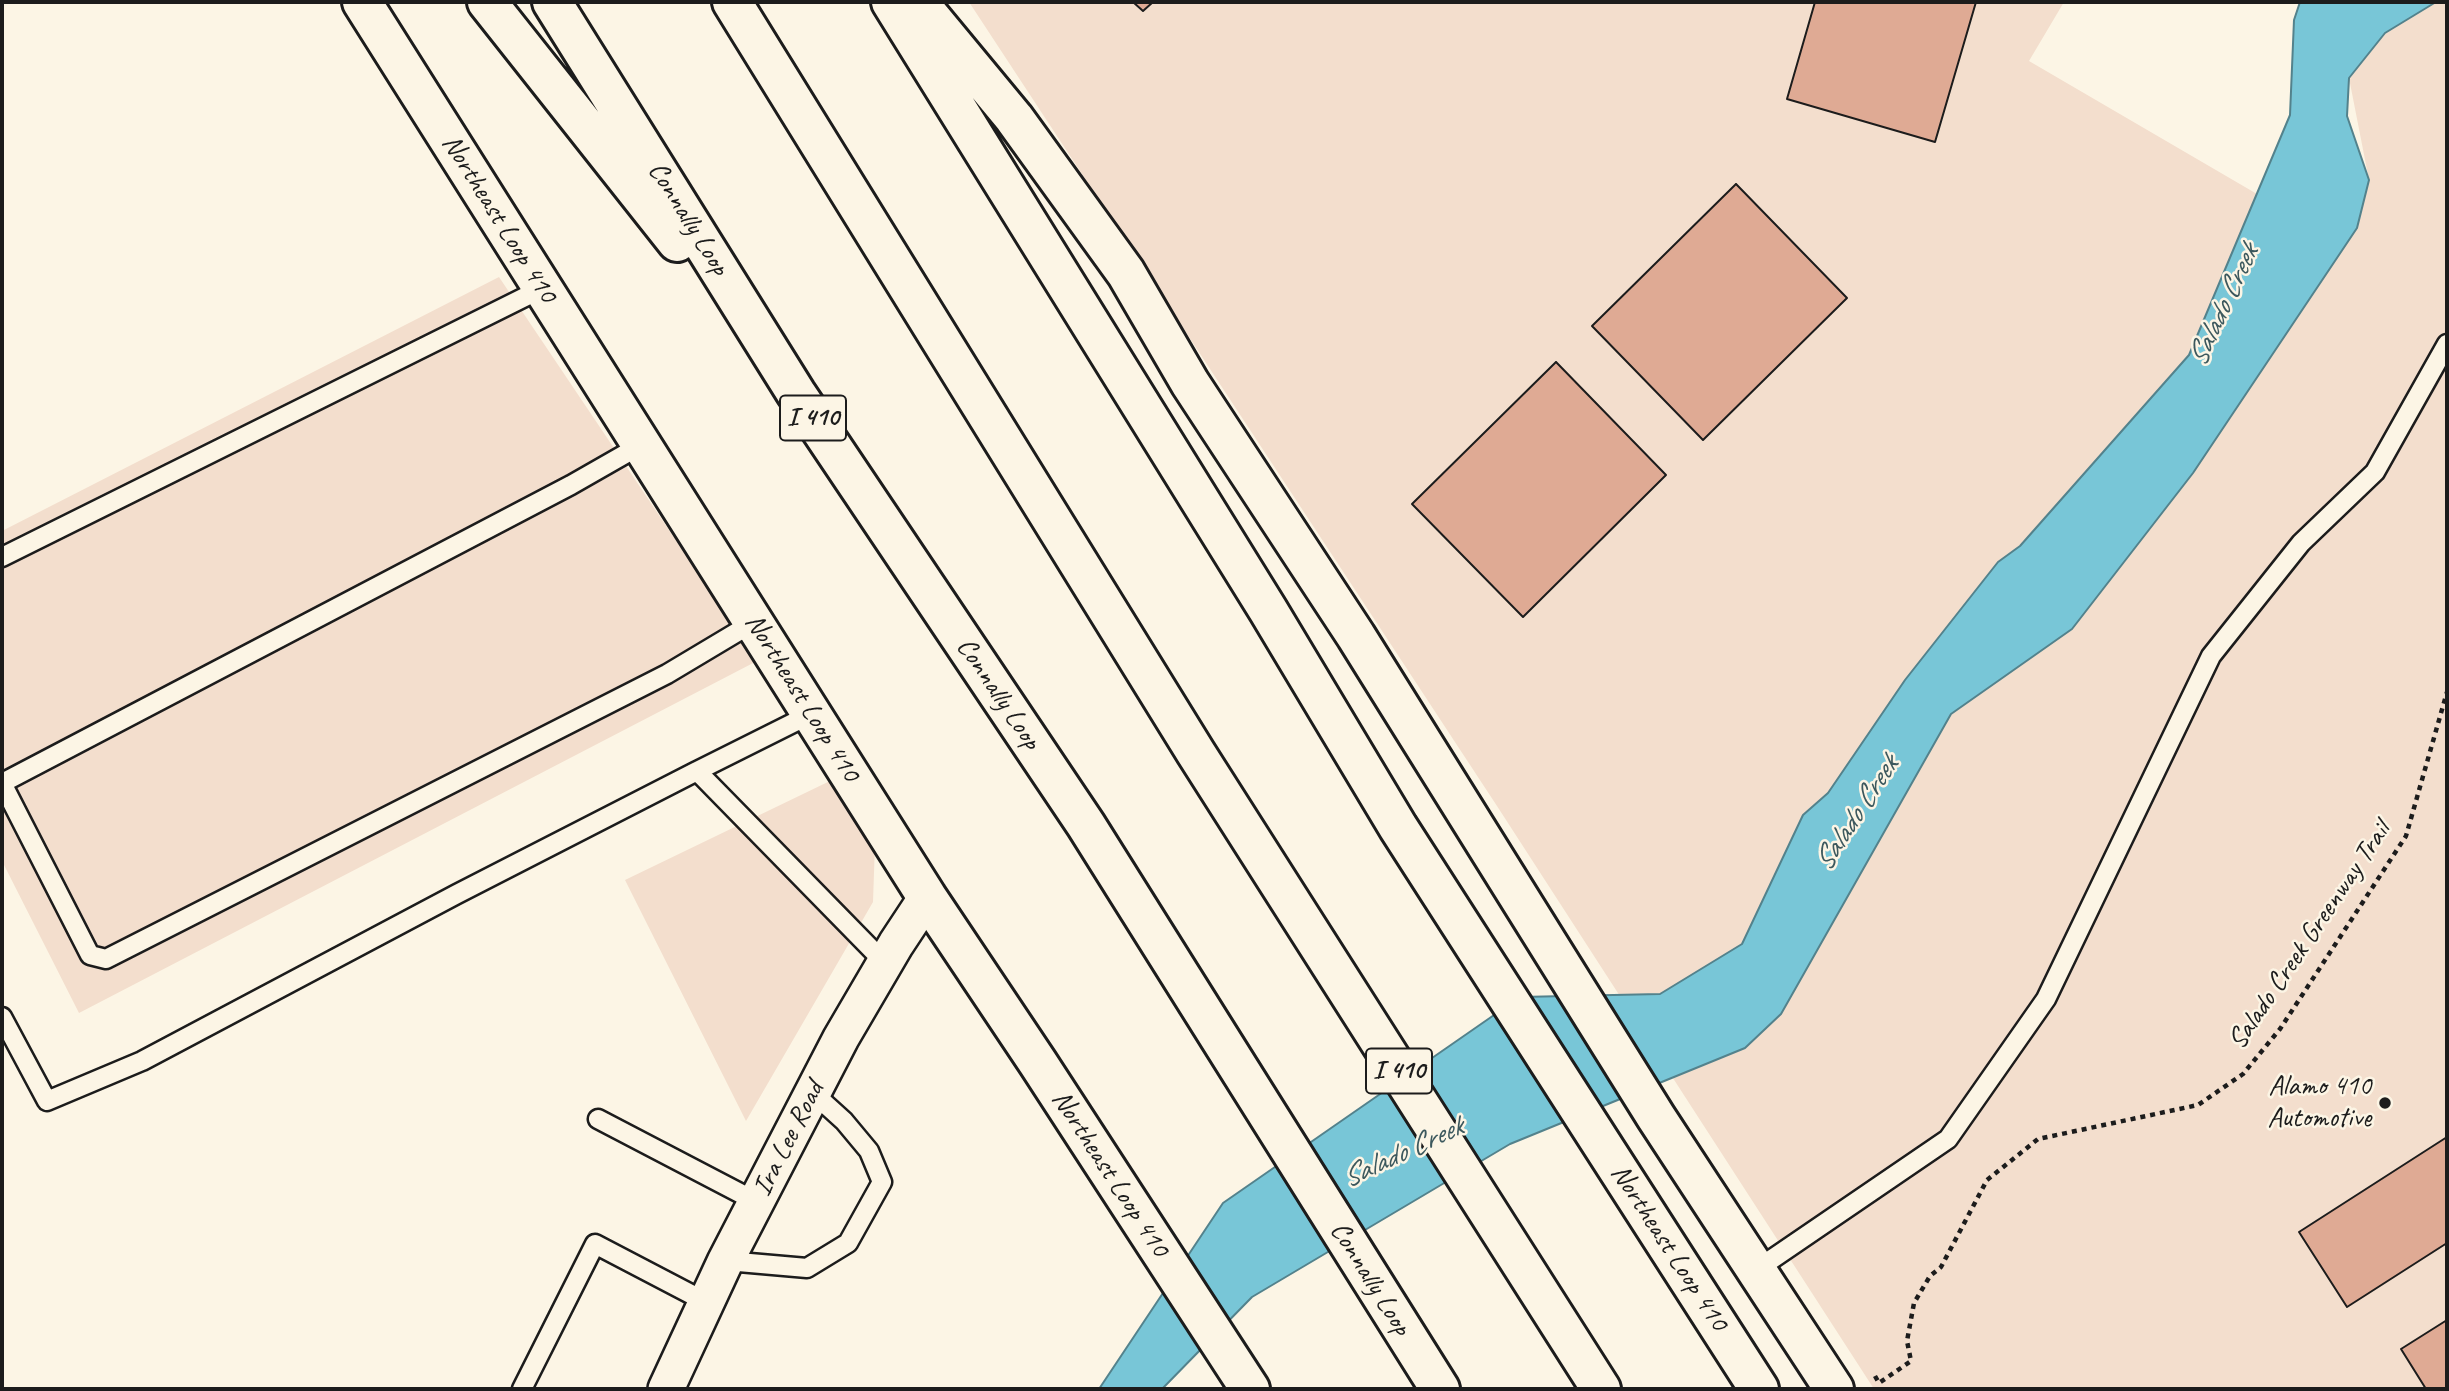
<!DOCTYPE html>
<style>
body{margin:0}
#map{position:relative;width:2449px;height:1391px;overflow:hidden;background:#fcf5e5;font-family:Caveat,sans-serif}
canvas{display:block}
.frame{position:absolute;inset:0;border:4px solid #1c1c1c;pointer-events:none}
</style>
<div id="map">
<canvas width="2449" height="1391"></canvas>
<div class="frame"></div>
</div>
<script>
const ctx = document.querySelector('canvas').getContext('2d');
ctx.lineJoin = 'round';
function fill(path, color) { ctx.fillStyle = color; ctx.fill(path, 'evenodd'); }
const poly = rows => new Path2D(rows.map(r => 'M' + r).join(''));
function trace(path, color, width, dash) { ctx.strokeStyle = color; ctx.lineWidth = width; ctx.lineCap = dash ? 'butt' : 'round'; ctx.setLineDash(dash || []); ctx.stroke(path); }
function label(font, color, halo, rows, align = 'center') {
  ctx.font = font + ' Caveat,sans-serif'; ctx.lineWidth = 5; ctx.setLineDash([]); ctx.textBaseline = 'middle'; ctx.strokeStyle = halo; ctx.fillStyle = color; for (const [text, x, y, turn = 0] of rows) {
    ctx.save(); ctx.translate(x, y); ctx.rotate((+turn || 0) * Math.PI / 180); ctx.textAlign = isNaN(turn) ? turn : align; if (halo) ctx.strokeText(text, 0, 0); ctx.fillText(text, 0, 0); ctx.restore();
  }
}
fill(poly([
 [969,2,2064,2,2029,61,2257,194,2343,248,2369,180,2349,78,2385,33,2436,2,2447,2,2447,1389,1874,1389,1497,806],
 [499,277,757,661,79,1013,2,861,2,531],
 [832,780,875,843,873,902,746,1121,625,880]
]), '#f3decd');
const water = poly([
 [2300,2,2436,2,2385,33,2349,78,2347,116,2369,180,2357,228,2193,473,2072,629,1951,714,1781,1014,1745,1048,1510,1144,1252,1297,1162,1389,1099,1389,1223,1203,1520,997,1660,994,1742,944,1803,815,1828,793,1905,680,1998,562,2020,546,2189,355,2290,115,2294,20,2300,2]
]);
fill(water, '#78c6d7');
trace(water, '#53828c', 2);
const building = poly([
 [1133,2,1153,2,1143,11,1133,2],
 [1815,2,1976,2,1935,142,1787,99,1815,2],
 [1736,184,1847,298,1703,440,1592,326,1736,184],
 [1556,362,1666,475,1523,617,1412,504,1556,362],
 [2447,1137,2447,1243,2347,1307,2299,1232,2447,1137],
 [2447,1320,2447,1389,2426,1389,2401,1349,2447,1320]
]);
fill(building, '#dfaa94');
trace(building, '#1c1c1c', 2);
const service = poly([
 [2,557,543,288],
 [811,714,697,771,885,963],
 [2,783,90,955,106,959,667,674,754,622],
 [2,783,571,485,641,445],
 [2,1017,47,1101,142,1061,457,894,697,771],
 [598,1119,757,1202],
 [727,1261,807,1268,848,1243,882,1182,869,1151,844,1121,812,1092],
 [1756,1270,1948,1139,2046,999,2211,656,2301,543,2375,472,2447,344],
 [522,1389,595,1244,706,1302]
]);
const minor = poly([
 [666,1389,725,1262,841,1038,896,944,927,897]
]);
const secondary = poly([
 [362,2,927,897,1038,1063,1250,1389],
 [891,2,1268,610,1398,827,1759,1389],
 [918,2,1014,118,1126,273,1190,383,1356,636,1656,1117,1834,1389]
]);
const motorway = poly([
 [487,2,677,242],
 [552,2,796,393,1086,825,1440,1389],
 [732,2,1196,753,1601,1389]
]);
trace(service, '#1c1c1c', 23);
trace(minor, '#1c1c1c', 40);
trace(secondary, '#1c1c1c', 44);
trace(motorway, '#1c1c1c', 44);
trace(poly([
 [1875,1376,1879,1383,1911,1361,1907,1341,1914,1303,1930,1276,1941,1267,1987,1180,2038,1139,2198,1105,2243,1074,2280,1029,2406,836,2447,692]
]), '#1c1c1c', 4.5, [5, 5]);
trace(service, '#fcf5e5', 18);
trace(minor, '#fcf5e5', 35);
trace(secondary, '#fcf5e5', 38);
trace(motorway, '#fcf5e5', 38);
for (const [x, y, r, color] of [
 [2385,1103,7,"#1c1c1c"]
]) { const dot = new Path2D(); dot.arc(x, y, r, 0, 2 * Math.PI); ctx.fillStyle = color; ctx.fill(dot); trace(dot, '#fcf5e5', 2.5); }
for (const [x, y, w] of [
 [813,418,66],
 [1399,1071,66]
]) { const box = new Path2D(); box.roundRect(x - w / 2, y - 22.5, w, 45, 5); ctx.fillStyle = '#fcf5e5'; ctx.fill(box); trace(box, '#1c1c1c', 2); }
label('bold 26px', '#1c1c1c', null, [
 ["I 410",813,418],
 ["I 410",1399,1071]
]);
label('28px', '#1c1c1c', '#fcf5e5', [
 ["Northeast Loop 410",499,219,58],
 ["Connally Loop",688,219,58],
 ["Connally Loop",998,694,56],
 ["Northeast Loop 410",802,698,58],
 ["Salado Creek Greenway Trail",2310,936,-56],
 ["Ira Lee Road",789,1139,-63],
 ["Northeast Loop 410",1110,1174,57],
 ["Northeast Loop 410",1669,1248,57],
 ["Connally Loop",1370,1279,58]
]);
label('28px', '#1c1c1c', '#fcf5e5', [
 ["Alamo 410",2371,1087],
 ["Automotive",2371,1119]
], 'right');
label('italic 30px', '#3c585d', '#fcf5e5', [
 ["Salado Creek",2224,306,-65],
 ["Salado Creek",1857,814,-57],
 ["Salado Creek",1403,1153,-25]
]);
</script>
